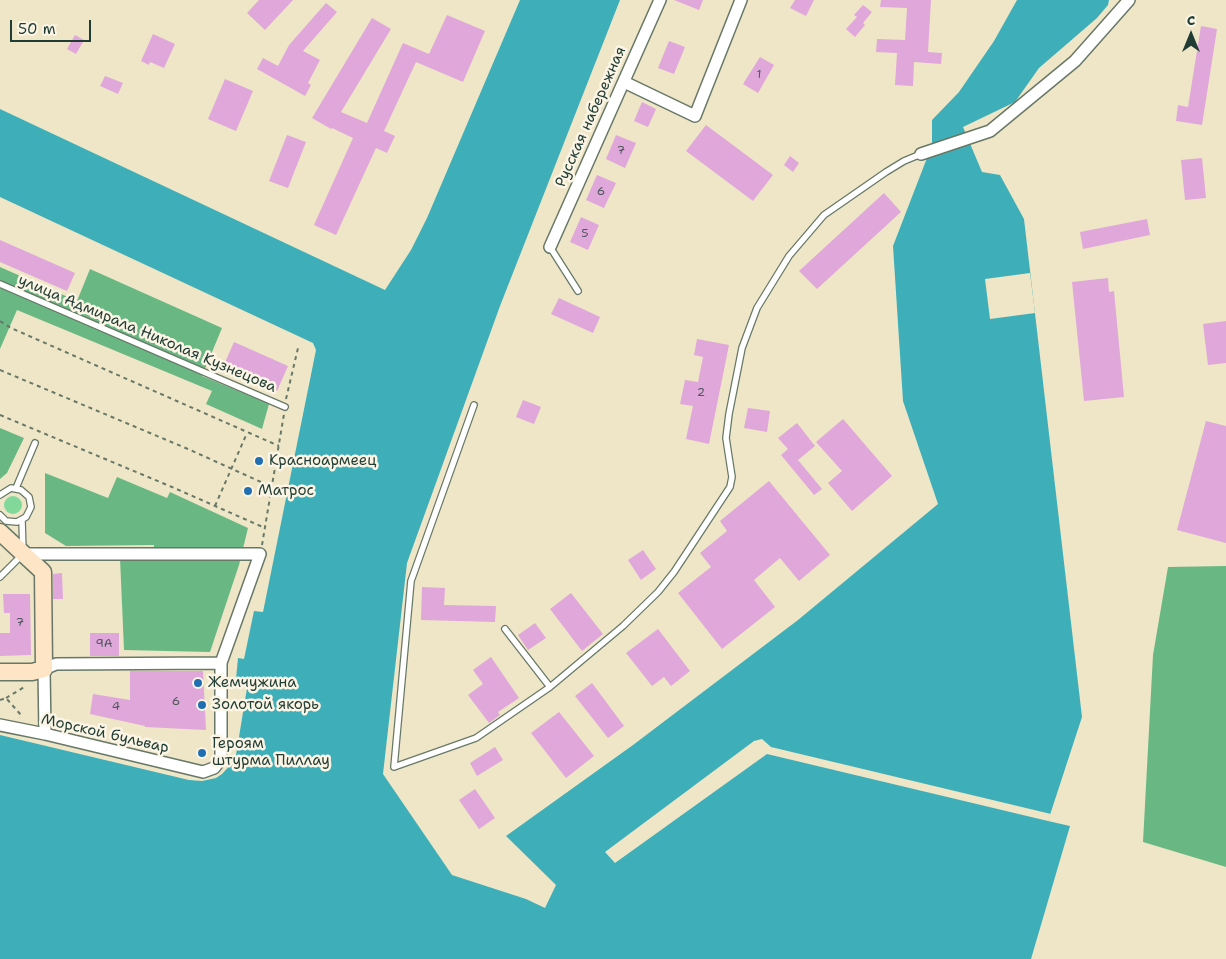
<!DOCTYPE html>
<meta charset="utf-8">
<style>
body{margin:0}
#map{position:relative;width:1226px;height:959px;overflow:hidden;background:#eee6c7;font-family:"Shantell Sans",sans-serif}
canvas{display:block}
.north{position:absolute;left:1166px;top:10px;width:50px;height:50px;-webkit-text-stroke:4px #fcf5e5;paint-order:stroke;rotate:0deg;font-size:14px;font-weight:700;line-height:20px;text-align:center;color:#1f3d34}
.north::after{content:'';display:block;margin:auto;width:18px;height:22px;background:#1f3d34;clip-path:polygon(50% 0,100% 100%,50% 72%,0 100%)}
.scale{position:absolute;left:10px;top:20px;width:81px;height:22px;box-sizing:border-box;border:2px solid #1f3d34;border-top:0;padding-left:6px;font-size:15px;line-height:18px;white-space:nowrap;color:#1f3d34;-webkit-text-stroke:4px #fcf5e5;paint-order:stroke}
</style>
<div id="map">
<canvas width="1226" height="959"></canvas>
<div class="north">С</div>
<div class="scale">50 m</div>
</div>
<script>
const ctx = document.querySelector('canvas').getContext('2d');
ctx.lineJoin = 'round';
function fill(path, color) { ctx.fillStyle = color; ctx.fill(path, 'evenodd'); }
const poly = rows => new Path2D(rows.map(r => 'M' + r).join(''));
function trace(path, color, width, dash) { ctx.strokeStyle = color; ctx.lineWidth = width; ctx.lineCap = dash ? 'butt' : 'round'; ctx.setLineDash(dash || []); ctx.stroke(path); }
function label(font, color, halo, rows, align = 'center') {
  ctx.font = font + ' "Shantell Sans",sans-serif'; ctx.lineWidth = 5; ctx.setLineDash([]); ctx.textBaseline = 'middle'; ctx.strokeStyle = halo; ctx.fillStyle = color; for (const [text, x, y, turn = 0] of rows) {
    ctx.save(); ctx.translate(x, y); ctx.rotate((+turn || 0) * Math.PI / 180); ctx.textAlign = isNaN(turn) ? turn : align; if (halo) ctx.strokeText(text, 0, 0); ctx.fillText(text, 0, 0); ctx.restore();
  }
}
fill(poly([
 '4 505a9 9 0 1 1 18 0a9 9 0 1 1-18 0Z'
]), '#82d89b');
fill(poly([
 [0,267,77,301,90,269,222,328,202,376,269,404,262,429,206,404,212,391,17,310,0,349],
 [0,428,24,438,7,473,0,479],
 [45,473,108,498,117,477,167,498,170,492,248,528,239,565,210,652,124,650,120,558,153,560,154,545,66,546,45,533],
 [1226,566,1226,867,1143,842,1153,655,1168,567]
]), '#69b883');
fill(poly([
 [520,0,620,0,500,306,407,563,383,774,452,875,526,899,545,908,556,885,506,836,633,745,798,620,938,504,903,401,893,246,932,145,932,120,959,92,994,41,1017,0,1109,0,1108,5,1097,18,1039,68,1015,102,963,127,982,172,1000,175,1024,219,1082,717,1048,821,1070,826,1031,959,0,959,0,735,189,780,202,781,216,778,222,774,233,762,236,755,248,682,236,679,238,658,244,659,254,611,263,612,316,350,313,343,0,197,0,109,385,290,411,250,427,218]
]), '#3eafb9');
fill(poly([
 [1030,273,1035,313,990,319,985,279],
 [762,739,771,747,1051,814,1048,821,767,754,615,863,605,852,754,741]
]), '#eee6c7');
fill(poly([
 [259,0,293,0,265,30,247,13],
 [674,0,703,0,699,10],
 [795,0,814,0,806,16,790,8],
 [881,0,931,0,928,52,942,53,941,64,914,62,913,86,895,85,897,53,876,52,877,39,905,40,907,8,880,7],
 [326,3,337,12,303,51,320,60,308,83,311,85,305,96,257,69,263,58,278,66,289,45],
 [863,5,872,12,863,23,865,25,855,37,846,29,857,17,854,15],
 [447,15,485,31,463,82,416,62,384,131,395,136,387,153,376,148,336,235,314,225,353,138,332,128,331,129,312,118,372,18,391,29,341,112,367,123,403,43,429,54],
 [1201,26,1217,29,1202,125,1176,121,1178,105,1188,107],
 [153,34,175,44,164,68,150,62,149,65,141,61],
 [75,35,84,40,76,54,67,49],
 [669,41,685,47,674,74,658,68],
 [760,57,774,65,758,93,743,84],
 [105,76,123,83,118,94,100,86],
 [225,79,253,91,236,131,208,119],
 [642,102,656,109,648,127,634,121],
 [706,125,773,175,753,201,686,151],
 [287,135,306,142,288,188,269,181],
 [616,135,636,143,625,168,606,159],
 [790,156,799,163,793,172,784,165],
 [1202,158,1206,198,1185,200,1181,160],
 [597,175,616,183,604,208,586,200],
 [884,193,901,212,817,289,799,271],
 [581,217,599,225,588,250,570,242],
 [1147,219,1150,235,1083,249,1080,232],
 [0,240,75,273,67,291,0,262],
 [1108,278,1109,292,1114,291,1124,397,1084,401,1072,282],
 [559,298,600,317,593,333,551,314],
 [1226,321,1226,363,1208,365,1203,324],
 [697,339,729,345,709,444,686,439,693,406,680,404,685,380,698,382,703,357,694,355],
 [234,342,288,366,277,391,223,367],
 [523,400,541,407,534,424,516,417],
 [748,408,770,411,767,432,744,428],
 [843,419,892,476,852,511,828,483,842,471,816,442],
 [1206,421,1226,426,1226,543,1177,530],
 [797,423,815,446,798,460,822,489,814,495,781,455,788,449,778,438],
 [769,481,830,555,799,581,780,558,754,580,775,607,722,649,678,593,711,567,700,553,727,531,720,521],
 [643,550,656,569,641,580,628,560],
 [62,573,63,599,53,599,53,574],
 [422,587,445,588,444,605,496,606,495,622,421,620],
 [571,593,603,634,582,651,550,609],
 [3,594,30,594,31,655,0,656,0,633,10,633,10,613,4,613],
 [535,623,546,638,528,650,518,635],
 [658,629,690,671,671,686,664,677,652,686,626,653],
 [90,633,119,633,119,656,90,656],
 [491,657,519,698,498,712,500,715,489,723,468,695,483,684,473,670],
 [130,671,203,671,206,730,145,727,145,726,90,714,93,694,130,700],
 [592,683,624,726,608,738,575,696],
 [559,712,594,756,566,778,531,733],
 [495,747,503,760,477,776,470,763],
 [475,789,495,818,479,829,459,800]
]), '#e0a7da');
const lane = poly([
 [550,247,578,291],
 [0,284,285,407],
 [474,405,411,581,394,767,476,738,550,687],
 [16,488,35,443],
 [0,495,11,488,21,490,29,497,31,507,26,517,17,522,6,521,0,515],
 [0,577,23,554,22,520],
 [505,629,550,687,623,626,658,592,674,572,730,487,732,477,726,438,729,414,742,348,757,308,789,256,824,215,886,172,904,161,921,154]
]);
const street = poly([
 [624,82,695,116,741,0],
 [921,154,990,131,1075,61,1129,0],
 [550,247,660,0],
 [0,725,45,734,203,772,214,768,221,759,221,663,260,554,23,554],
 [45,734,44,669,56,664,221,663]
]);
const secondary = poly([
 [0,532,43,572,44,669,32,672,0,672]
]);
trace(lane, '#677867', 8);
trace(street, '#677867', 14);
trace(secondary, '#677867', 19);
trace(poly([
 [0,321,11,328,279,446],
 [0,370,188,449,272,487],
 [286,399,298,348],
 [0,415,172,487,265,528],
 [215,506,247,433],
 [262,545,284,414],
 [6,698,26,686],
 [0,700,6,698,21,715,20,718]
]), '#677867', 2, [4, 4]);
trace(lane, '#fff', 5.5);
trace(street, '#fff', 11);
trace(secondary, '#fde5c5', 16);
for (const [x, y, r, color] of [
 [259,461,5,"#1f6fb2"],
 [248,491,5,"#1f6fb2"],
 [198,683,5,"#1f6fb2"],
 [202,705,5,"#1f6fb2"],
 [202,753,5,"#1f6fb2"]
]) { const dot = new Path2D(); dot.arc(x, y, r, 0, 2 * Math.PI); ctx.fillStyle = color; ctx.fill(dot); trace(dot, '#fcf5e5', 2); }
label('12px', '#4f585e', null, [
 ["1",759,75],
 ["7",621,151],
 ["6",601,192],
 ["5",585,234],
 ["2",701,393],
 ["7",20,623],
 ["9А",104,644],
 ["6",176,702],
 ["4",116,707]
]);
label('15px', '#1f3d34', '#fcf5e5', [
 ["Русская набережная",591,117,-66],
 ["улица Адмирала Николая Кузнецова",147,334,23],
 ["Морской бульвар",105,734,13]
]);
label('15px', '#1f3d34', '#fcf5e5', [
 ["Красноармеец",269,461],
 ["Матрос",258,491],
 ["Жемчужина",208,683],
 ["Золотой якорь",212,705],
 ["Героям",212,744],
 ["штурма Пиллау",212,761]
], 'left');
</script>
